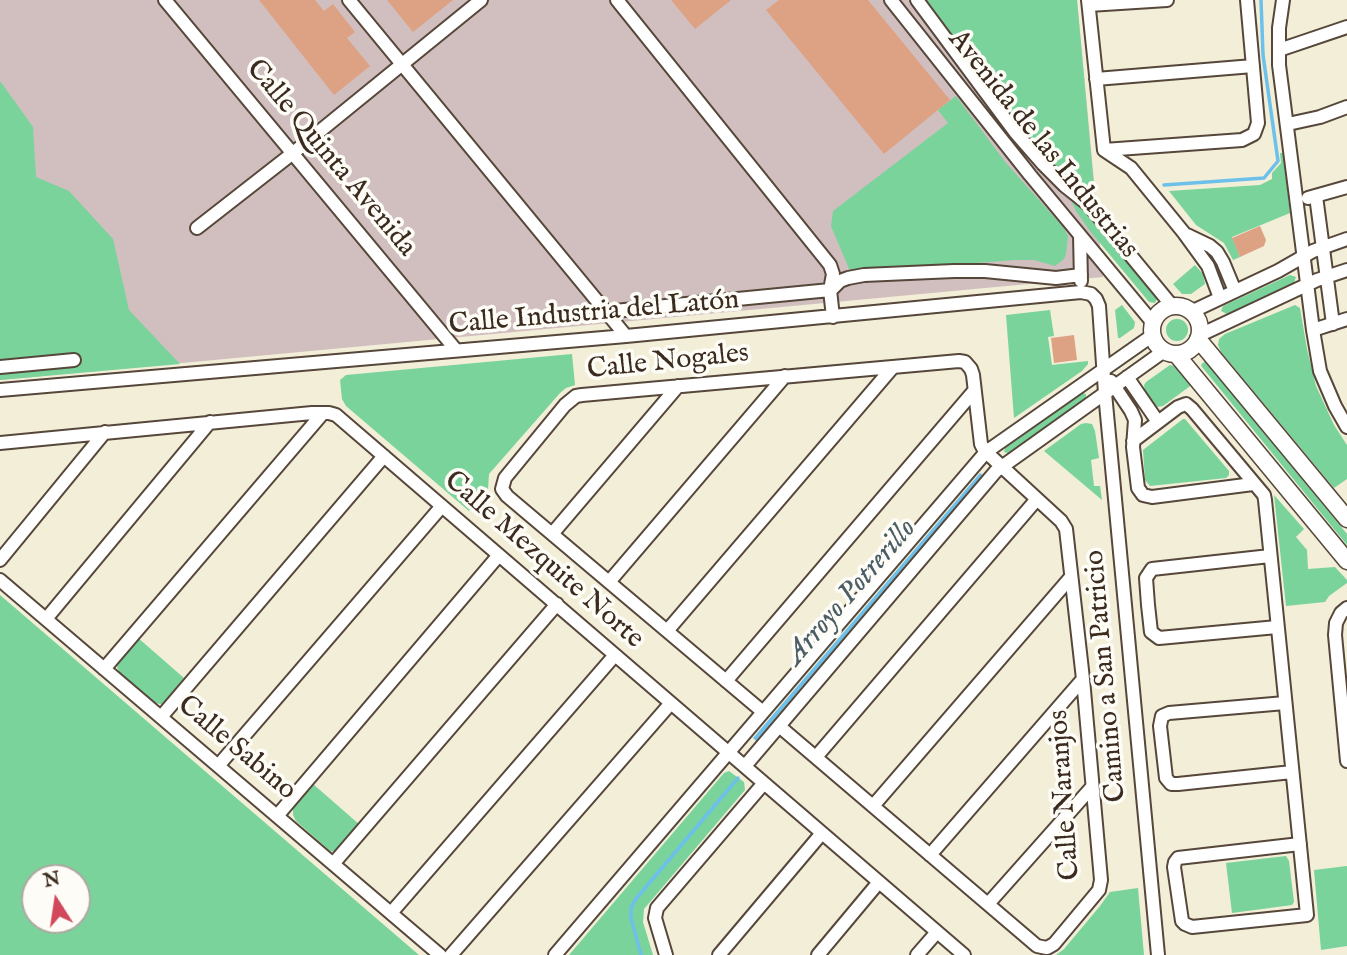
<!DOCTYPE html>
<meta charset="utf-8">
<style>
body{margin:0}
#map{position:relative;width:1347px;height:955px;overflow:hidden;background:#f2eed8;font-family:"IM FELL English",serif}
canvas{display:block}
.north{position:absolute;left:21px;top:864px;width:70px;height:70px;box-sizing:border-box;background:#fdfcf7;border:2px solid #afa8a0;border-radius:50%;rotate:348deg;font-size:19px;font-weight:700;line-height:28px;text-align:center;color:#3b2a1e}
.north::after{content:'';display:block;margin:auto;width:24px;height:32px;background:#d1495b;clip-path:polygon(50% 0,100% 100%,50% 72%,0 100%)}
</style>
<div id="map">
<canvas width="1347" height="955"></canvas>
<div class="north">N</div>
</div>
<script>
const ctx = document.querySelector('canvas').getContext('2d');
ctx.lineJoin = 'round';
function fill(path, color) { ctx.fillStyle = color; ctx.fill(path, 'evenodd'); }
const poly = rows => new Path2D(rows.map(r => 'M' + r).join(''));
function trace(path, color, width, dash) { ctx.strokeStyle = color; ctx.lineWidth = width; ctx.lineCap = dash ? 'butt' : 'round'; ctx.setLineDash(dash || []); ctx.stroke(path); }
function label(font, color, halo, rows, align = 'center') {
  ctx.font = font + ' "IM FELL English",serif'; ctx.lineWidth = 7; ctx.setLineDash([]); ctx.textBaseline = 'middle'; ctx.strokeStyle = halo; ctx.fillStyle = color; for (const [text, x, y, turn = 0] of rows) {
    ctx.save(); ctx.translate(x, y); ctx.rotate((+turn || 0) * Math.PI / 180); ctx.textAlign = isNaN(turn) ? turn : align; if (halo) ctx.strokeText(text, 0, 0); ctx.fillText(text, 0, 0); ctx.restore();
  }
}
fill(poly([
 [0,0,1077,0,1103,277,0,380]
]), '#d1bfbf');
fill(poly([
 [925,0,1077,0,1094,187,1088,196,1077,189,1042,156],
 [0,81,33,127,36,177,69,191,113,239,129,310,180,364,0,380],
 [956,96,1006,163,1063,227,1068,236,1066,254,1064,259,1055,266,1034,260,1015,260,860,272,850,271,831,226,833,211,948,123,938,110],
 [1280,153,1283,153,1290,213,1232,237,1240,257,1233,260,1224,243,1196,225,1169,191,1260,185,1272,179,1272,173,1281,163],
 [1072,200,1080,204,1157,298,1155,303,1149,302,1090,231,1076,211,1072,202],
 [1195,265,1203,274,1205,284,1191,294,1182,294,1173,284],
 [1290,275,1296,277,1294,283,1227,314,1221,311,1223,306],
 [1122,305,1135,322,1134,328,1120,338,1118,338,1115,310],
 [1295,305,1300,308,1307,349,1316,386,1334,425,1347,445,1347,479,1334,488,1221,352,1218,345,1219,339,1225,334],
 [1050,310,1054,336,1048,337,1052,365,1088,361,1088,364,1082,371,1014,418,1006,315],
 '1166 330a11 11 0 1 1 22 0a11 11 0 1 1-22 0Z',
 [572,354,575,385,566,388,560,393,489,474,488,490,469,511,346,406,342,399,340,380,346,375],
 [1205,361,1347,534,1347,545,1202,367,1201,365],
 [1170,365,1178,367,1193,384,1163,406,1157,407,1145,393,1144,385,1146,382],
 [1083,393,1086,394,1086,399,1008,453,1004,452,1005,448],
 [1183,419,1185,419,1229,471,1229,475,1226,478,1150,486,1145,480,1143,450],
 [1086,423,1092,424,1095,431,1099,458,1091,460,1094,486,1100,486,1102,500,1044,451,1081,424],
 [1274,495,1304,529,1296,537,1307,550,1308,569,1335,567,1347,580,1347,583,1329,596,1325,602,1286,606],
 [0,595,419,955,0,955],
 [35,878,77,878,77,920,35,920],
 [137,637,184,678,164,703,161,704,154,703,120,674,117,667,118,661],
 [729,771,744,782,745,790,644,909,643,922,653,955,569,955,724,773],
 [313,784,360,825,336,852,330,851,296,821,293,815,293,809],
 [1286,856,1289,861,1294,902,1292,905,1232,913,1226,863],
 [1347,866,1347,946,1321,950,1314,870],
 [1138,888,1144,955,1056,955,1064,949,1100,906,1110,892]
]), '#79d39a');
fill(poly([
 [980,473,983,475,756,741,753,738]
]), '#6dc0e9');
trace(poly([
 [1164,185,1264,178,1278,161,1263,55,1261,0],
 [641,955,631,918,631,908,635,900,738,778]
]), '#6dc0e9', 3.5);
fill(poly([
 [259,0,315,0,324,11,333,4,355,32,347,38,370,66,334,95],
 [387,0,453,0,413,32],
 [671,0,731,0,695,29],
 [779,0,868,0,950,100,884,154,766,10],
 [1260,226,1266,240,1264,246,1240,257,1232,238],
 [1074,335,1077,360,1054,363,1051,338]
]), '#dda283');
const minor = poly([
 [165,0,456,350],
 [349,0,626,336],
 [617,0,830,265,833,274,830,290,833,317],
 [891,0,1030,175,1153,323],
 [917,0,1015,132,1043,164,1065,186,1089,205,1173,307],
 [1088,0,1104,150],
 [1283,0,1279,28,1279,65,1313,330,1320,371,1335,406,1347,427],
 [1089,5,1167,0],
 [1279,50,1347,27],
 [1096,79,1253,66],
 [1288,124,1320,117,1347,107],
 [1104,150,1242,140,1254,134,1258,123,1247,0],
 [1104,150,1131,168,1184,233,1208,266,1220,298],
 [1316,196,1333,324],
 [1308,198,1347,187],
 [197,228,293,153,481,0],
 [1080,235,1081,281],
 [1187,235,1210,246,1217,252,1223,262,1235,291],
 [831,290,840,281,848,278,864,275,954,271,985,271,1056,278,1081,275],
 [604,312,830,290],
 [1191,312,1278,271,1313,251,1347,239],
 [1313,330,1347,319],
 [1200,335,1317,280,1347,270],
 [0,367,74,360],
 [1127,377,1158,422],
 [1111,381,1131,411,1135,420,1133,447,1138,488,1143,495,1152,497,1253,484],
 [0,390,626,336,1081,292,1091,294,1096,299,1099,306,1105,393,1158,955],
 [1133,441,1178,407,1186,404,1192,409,1264,495,1265,500,1307,915,1192,927,1185,924,1182,921,1174,867,1175,862,1178,858,1300,844],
 [0,443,312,413,329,413,336,415,964,955],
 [552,534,678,386],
 [1270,556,1152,569,1146,578,1148,605,1151,632,1159,638,1277,627],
 [0,560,105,432],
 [0,580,440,955],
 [609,582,785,376],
 [1347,608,1341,613,1336,623,1335,635,1347,761],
 [46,619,210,422],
 [667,631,893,367],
 [104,669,323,413],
 [726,681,974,391],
 [1285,703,1169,713,1162,716,1160,726,1166,778,1171,784,1178,784,1292,772],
 [763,712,507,496,502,489,505,478,565,405,576,396,582,395,959,361,965,362,971,369,973,375,981,444,983,448,986,452,1061,521,1066,529,1083,679,1101,880,1099,890,1054,944,1047,948,1037,946,779,726],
 [161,717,384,456],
 [816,757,1037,499],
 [218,766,442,506],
 [745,766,996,471,1164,351],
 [873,806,1071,577],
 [277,816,499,555],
 [930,855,1083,679],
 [333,864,557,604],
 [988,904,1092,787],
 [391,913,615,655],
 [451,955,671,703],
 [555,955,986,452,1153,335],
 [666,955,655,918,657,908,764,783],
 [719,955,822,833],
 [818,955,879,882],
 [917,955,937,932]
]);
const tertiary = poly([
 '1152 330a24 24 0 1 1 48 0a24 24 0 1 1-48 0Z',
 [1198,339,1347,519],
 [1176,354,1347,561]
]);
trace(minor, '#56473a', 16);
trace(tertiary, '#56473a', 19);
trace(minor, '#fff', 12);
trace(tertiary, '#fff', 16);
label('28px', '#3b2a1e', '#fdfcf7', [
 ["Avenida de las Industrias",1042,145,51],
 ["Calle Quinta Avenida",330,159,50],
 ["Calle Industria del Latón",594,314,-5],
 ["Calle Nogales",668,363,-6],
 ["Calle Mezquite Norte",543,561,41],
 ["Camino a San Patricio",1107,676,-95],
 ["Calle Sabino",236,749,40],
 ["Calle Naranjos",1066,795,-94]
]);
label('italic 30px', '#4c5e65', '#fdfcf7', [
 ["Arroyo Potrerillo",852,593,-49]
]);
</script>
